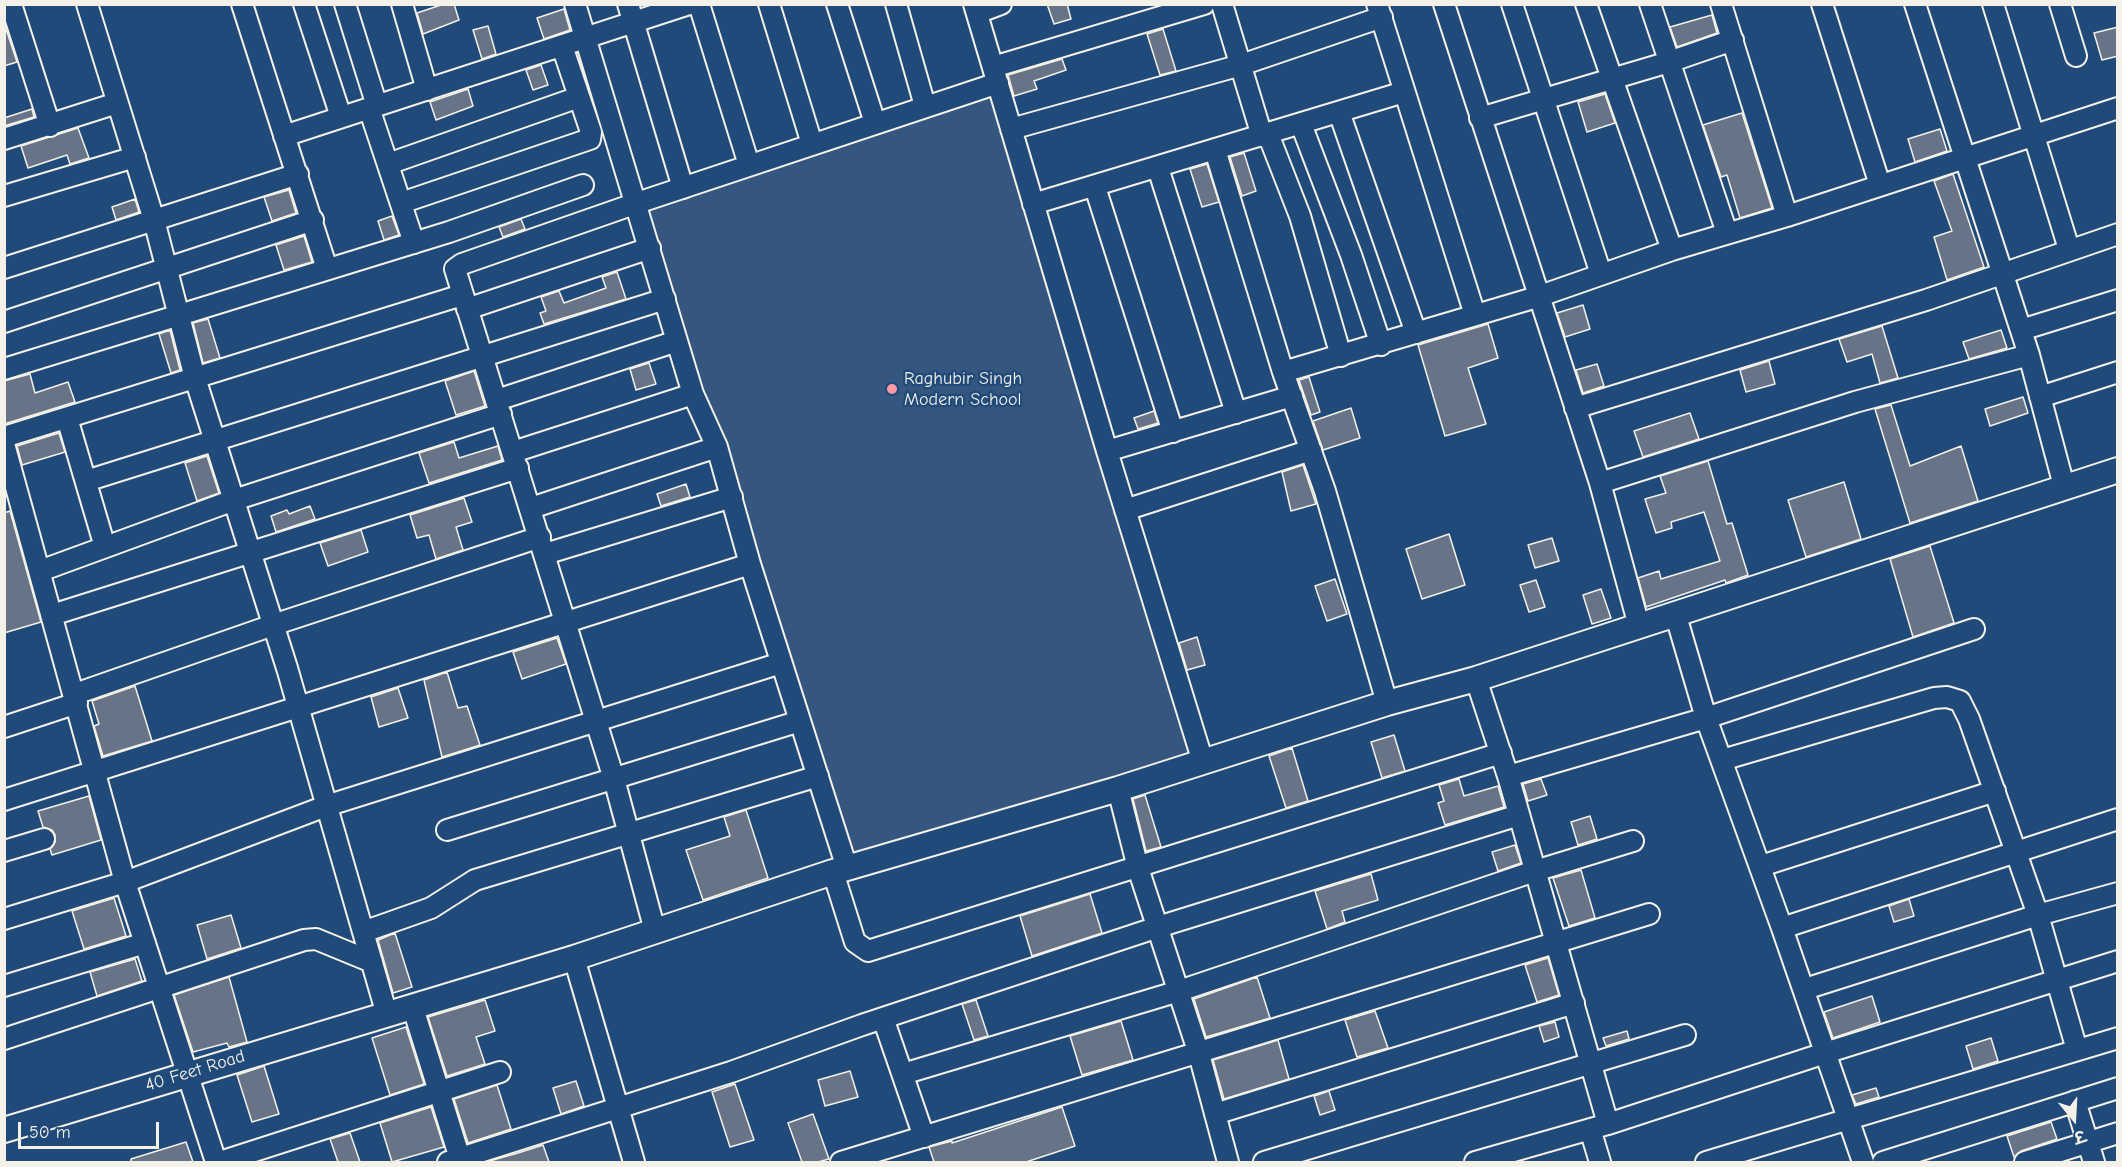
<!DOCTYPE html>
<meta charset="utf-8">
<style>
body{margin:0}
#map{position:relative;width:2122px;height:1167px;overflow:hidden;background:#1f4a7a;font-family:"Comic Neue","Playpen Sans Deva",sans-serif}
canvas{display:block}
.frame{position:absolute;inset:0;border:6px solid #f4f1e8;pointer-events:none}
.north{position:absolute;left:2044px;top:1089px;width:60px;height:60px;-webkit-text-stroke:4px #1f4a7a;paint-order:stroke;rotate:162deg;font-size:16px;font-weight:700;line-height:24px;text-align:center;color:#f4f1e8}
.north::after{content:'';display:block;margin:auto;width:21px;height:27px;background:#f4f1e8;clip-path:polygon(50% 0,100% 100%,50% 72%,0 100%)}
.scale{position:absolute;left:18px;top:1122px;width:141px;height:27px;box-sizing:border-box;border:3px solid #f4f1e8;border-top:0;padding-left:8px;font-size:18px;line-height:21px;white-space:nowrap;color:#f4f1e8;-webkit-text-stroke:4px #1f4a7a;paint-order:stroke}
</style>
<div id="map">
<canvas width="2122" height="1167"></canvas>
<div class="frame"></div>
<div class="north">उ</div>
<div class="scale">50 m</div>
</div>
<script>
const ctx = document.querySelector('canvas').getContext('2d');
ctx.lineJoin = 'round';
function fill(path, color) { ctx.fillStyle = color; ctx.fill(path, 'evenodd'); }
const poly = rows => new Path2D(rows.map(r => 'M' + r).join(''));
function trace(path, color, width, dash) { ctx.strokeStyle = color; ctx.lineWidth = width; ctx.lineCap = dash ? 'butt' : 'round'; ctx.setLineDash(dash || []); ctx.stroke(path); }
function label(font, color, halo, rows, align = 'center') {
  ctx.font = font + ' "Comic Neue",sans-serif'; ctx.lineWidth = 4.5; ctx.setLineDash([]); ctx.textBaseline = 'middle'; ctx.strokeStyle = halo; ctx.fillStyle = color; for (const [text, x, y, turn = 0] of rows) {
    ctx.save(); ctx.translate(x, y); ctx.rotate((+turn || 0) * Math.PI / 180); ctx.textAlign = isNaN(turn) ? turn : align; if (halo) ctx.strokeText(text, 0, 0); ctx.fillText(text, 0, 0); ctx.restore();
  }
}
fill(poly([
 [997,96,1199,754,853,863,644,210]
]), '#35567e');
const building = poly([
 [444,4,454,4,459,20,423,34,417,13,444,4],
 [1047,4,1067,4,1071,19,1054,24,1047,4],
 [564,9,570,30,544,39,537,18,564,9],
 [1712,15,1717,33,1677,47,1670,27,1712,15],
 [4,23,17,62,4,66,4,23],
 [488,26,496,54,482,59,473,30,488,26],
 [2118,27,2118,56,2102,60,2094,33,2118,27],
 [1163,29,1176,71,1160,75,1147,34,1163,29],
 [1062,59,1066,70,1034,81,1037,89,1014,96,1008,75,1062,59],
 [541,65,548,85,533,90,526,70,541,65],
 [468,89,473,106,436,120,430,102,468,89],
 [1605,94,1615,123,1587,132,1578,102,1605,94],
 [32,109,34,117,4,126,4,118,32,109],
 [1742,113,1772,208,1740,218,1727,175,1721,177,1703,125,1742,113],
 [78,128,89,158,70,164,67,155,28,168,21,146,78,128],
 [1940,129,1947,151,1915,162,1908,139,1940,129],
 [1244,153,1256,191,1242,196,1230,157,1244,153],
 [1207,164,1219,202,1202,207,1190,169,1207,164],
 [1953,174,1984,267,1947,280,1934,237,1952,231,1934,181,1953,174],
 [289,190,296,213,272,221,264,197,289,190],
 [135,199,139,212,116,220,112,207,135,199],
 [392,216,399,235,384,240,378,221,392,216],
 [521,219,525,229,503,237,499,227,521,219],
 [304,236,312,262,284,270,276,245,304,236],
 [617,272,626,299,544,324,540,313,546,311,541,297,559,291,564,303,606,288,602,277,617,272],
 [1583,305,1590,329,1565,337,1557,313,1583,305],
 [208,319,220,358,203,363,193,323,208,319],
 [1488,324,1498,358,1468,368,1486,424,1445,436,1418,345,1488,324],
 [1882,326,1898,378,1880,383,1872,354,1847,362,1839,339,1882,326],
 [170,330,180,370,171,373,159,334,170,330],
 [2001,330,2007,348,1969,359,1963,342,2001,330],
 [1769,361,1775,384,1746,392,1740,370,1769,361],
 [649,363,656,384,636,390,630,369,649,363],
 [1597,364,1604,386,1583,393,1576,370,1597,364],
 [474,371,485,406,456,415,445,381,474,371],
 [30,374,35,393,68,382,75,402,4,424,4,381,30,374],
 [1309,377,1320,412,1311,415,1299,380,1309,377],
 [2023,397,2028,413,1990,426,1985,409,2023,397],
 [1891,405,1910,466,1961,446,1978,501,1910,523,1875,409,1891,405],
 [1351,408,1360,438,1323,450,1313,421,1351,408],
 [1154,411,1158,423,1138,429,1134,418,1154,411],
 [1690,413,1699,439,1643,457,1634,431,1690,413],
 [59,433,65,452,22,465,17,446,59,433],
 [454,442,459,458,498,446,502,460,429,483,419,453,454,442],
 [207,456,219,493,197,501,185,463,207,456],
 [1708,461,1727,524,1732,523,1748,575,1726,583,1725,580,1646,607,1638,578,1659,571,1661,579,1720,561,1704,512,1671,522,1672,528,1656,533,1645,499,1666,493,1660,476,1708,461],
 [1303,465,1316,504,1291,511,1282,472,1303,465],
 [1844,482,1861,539,1806,557,1788,500,1844,482],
 [686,484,690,497,661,506,657,494,686,484],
 [464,498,472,522,456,527,463,550,436,559,429,535,417,538,410,515,464,498],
 [310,506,315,519,276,532,271,516,287,510,289,514,310,506],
 [10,511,41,622,4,633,4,513,10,511],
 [361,530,368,552,328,566,320,543,361,530],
 [1449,534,1465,585,1422,599,1406,549,1449,534],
 [1552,538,1559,561,1535,568,1528,545,1552,538],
 [1930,546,1954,623,1913,637,1890,559,1930,546],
 [1335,579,1347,614,1327,621,1315,586,1335,579],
 [1536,580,1545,607,1529,612,1520,585,1536,580],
 [1601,589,1611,618,1592,624,1583,595,1601,589],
 [1197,637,1205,665,1187,670,1179,643,1197,637],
 [557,638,566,664,522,679,513,652,557,638],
 [447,672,458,708,467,706,480,745,442,757,424,680,447,672],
 [135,686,152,741,103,756,94,726,99,724,92,701,135,686],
 [398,688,408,718,379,727,371,697,398,688],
 [1394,735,1405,771,1382,778,1371,742,1394,735],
 [1292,748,1308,801,1286,808,1269,756,1292,748],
 [1459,779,1464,796,1498,786,1504,807,1445,825,1438,803,1444,801,1439,785,1459,779],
 [1541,779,1547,795,1528,801,1523,784,1541,779],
 [1145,795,1161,847,1146,851,1133,799,1145,795],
 [89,796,101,840,52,855,50,849,55,842,55,835,52,830,43,827,38,811,89,796],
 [746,810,768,878,703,900,686,850,730,836,724,817,746,810],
 [1590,816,1597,839,1578,845,1571,822,1590,816],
 [1515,845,1521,863,1498,871,1492,852,1515,845],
 [1581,870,1595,918,1569,926,1553,878,1581,870],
 [1371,874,1378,900,1342,911,1345,922,1327,929,1315,891,1371,874],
 [1090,894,1102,933,1032,956,1020,916,1090,894],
 [114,898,126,936,84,949,72,911,114,898],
 [1909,899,1914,916,1894,922,1889,906,1909,899],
 [231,915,241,948,207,959,197,925,231,915],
 [395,933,412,987,393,993,378,940,395,933],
 [1548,958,1559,995,1537,1002,1525,965,1548,958],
 [135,959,142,981,97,996,90,972,135,959],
 [229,977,247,1042,229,1047,227,1043,193,1052,174,995,229,977],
 [1257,977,1270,1018,1206,1037,1194,999,1257,977],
 [1872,996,1880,1022,1833,1038,1824,1012,1872,996],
 [485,1000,495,1031,476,1037,485,1064,447,1076,428,1017,485,1000],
 [976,1000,988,1036,974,1040,962,1004,976,1000],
 [1375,1011,1388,1048,1357,1057,1345,1020,1375,1011],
 [1121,1021,1133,1060,1082,1075,1070,1036,1121,1021],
 [1555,1022,1559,1037,1544,1042,1539,1026,1555,1022],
 [406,1027,424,1084,390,1095,372,1038,406,1027],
 [1627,1031,1629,1039,1606,1046,1603,1038,1627,1031],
 [1991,1038,1998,1061,1973,1069,1966,1046,1991,1038],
 [1278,1040,1289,1079,1224,1099,1213,1060,1278,1040],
 [264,1066,279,1114,252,1122,237,1075,264,1066],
 [850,1071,858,1097,825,1106,818,1080,850,1071],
 [576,1081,584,1106,561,1114,553,1088,576,1081],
 [735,1084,754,1140,730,1147,712,1092,735,1084],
 [497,1085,511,1129,468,1143,454,1099,497,1085],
 [1876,1088,1879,1097,1856,1104,1852,1095,1876,1088],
 [1329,1091,1335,1110,1320,1115,1314,1096,1329,1091],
 [431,1107,444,1147,392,1162,380,1123,431,1107],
 [1062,1107,1075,1146,1026,1162,934,1162,929,1147,952,1141,952,1143,1062,1107],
 [813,1114,829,1159,818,1162,802,1162,788,1123,813,1114],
 [2051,1122,2057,1139,2021,1151,2014,1157,2007,1136,2051,1122],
 [350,1133,360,1162,338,1162,330,1139,350,1133],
 [186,1142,193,1162,131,1162,131,1159,186,1142],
 [543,1145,549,1162,486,1162,518,1153,543,1145]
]);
fill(building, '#677386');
trace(building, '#f4f1e8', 1.5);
const minor = poly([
 [11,4,50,126],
 [87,4,154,220,195,378,287,668,387,1015],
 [242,4,327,269],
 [304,4,341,117],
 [345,4,377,106],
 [402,4,427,90],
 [575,4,693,394,717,447,750,564,847,868],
 [628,4,683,188],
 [699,4,749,165],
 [769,4,812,144],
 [837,4,875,123],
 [896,4,925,106],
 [974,4,1107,451,1292,396],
 [1222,4,1262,136],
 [1377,4,1475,315],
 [1444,4,1600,483,1639,626],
 [1512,4,1601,274],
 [1586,4,1672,250],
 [1650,4,1727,233],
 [1721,4,1787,216],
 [1822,4,1880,185],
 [1915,4,2029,355],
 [1993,4,2069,249],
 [2060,4,2076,56],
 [977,13,1001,4],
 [993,67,1204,4],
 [369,108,414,243],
 [1339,112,1416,333],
 [1480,118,1669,62,1733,40],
 [1301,124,1351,255,1381,345],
 [1011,129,1241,65,1382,17],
 [1268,134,1300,216,1341,356],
 [284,136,689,4],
 [4,139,117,103],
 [1215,150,1283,372,1325,491,1387,703],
 [388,164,579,97],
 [1158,168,1236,413],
 [1095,187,1173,432],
 [4,196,135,157],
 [401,203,590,139,591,132,562,46],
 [1033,204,1404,92],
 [4,268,298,174],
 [467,309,650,248],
 [4,322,313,220],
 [2021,330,2118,300],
 [4,369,449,232,583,185],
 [1283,372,1537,297,1672,250,1787,216,2118,108],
 [2040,397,2118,372],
 [497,400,677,341],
 [1575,408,1926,300,2118,234],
 [67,418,105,547],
 [4,437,462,295],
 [4,444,125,882,216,1162],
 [1107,451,1203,762],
 [513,452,693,394],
 [86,481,665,299],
 [1600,483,1855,402,2029,355,2064,486],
 [531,508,717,447],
 [1125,510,1311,450],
 [545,554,732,497],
 [40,571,234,500,501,414],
 [52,615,518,468],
 [1974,629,1706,718,1782,928,2118,819],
 [75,694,273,625,540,537],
 [4,727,77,703],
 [1722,760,1934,698,1947,697,1960,701,1969,719,2038,915,2077,1050],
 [1508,776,1706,718,1676,616],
 [1118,789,1138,868,1199,1054,1228,1162],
 [4,800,750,564],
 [447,830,800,721],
 [4,851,44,839],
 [1761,866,1995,791],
 [833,872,855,942,868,951,1501,753],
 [4,919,125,882,326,806,781,663],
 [1782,928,1863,1162],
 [655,931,614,779,455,269,462,264,637,203,998,83],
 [363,932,431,908,475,880,818,776],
 [574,958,634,1162],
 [4,986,145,943],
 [1805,989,2038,915,2118,893],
 [413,1008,461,1162],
 [883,1018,924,1137],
 [4,1039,304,940,316,939,372,962],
 [903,1074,1179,991,1535,871,1633,841],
 [2075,1101,2094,1162],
 [1215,1114,1574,1003],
 [1608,1124,1825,1053,2118,961],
 [1590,1129,1600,1162],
 [220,1162,500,1072],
 [448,1162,731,1072,862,1025,1158,927,1519,815],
 [841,1162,1649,914],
 [1264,1162,1685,1035],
 [1475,1162,1608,1124,1508,776,1476,679],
 [1706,1162,2118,1038],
 [1883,1162,2118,1088],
 [2025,1162,2118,1133]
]);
const tertiary = poly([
 [4,1130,574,958,833,872,1118,789,1387,703,1476,679,2118,470]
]);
trace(minor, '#f4f1e8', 24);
trace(tertiary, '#f4f1e8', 28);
trace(minor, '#1f4a7a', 20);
trace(tertiary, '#1f4a7a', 24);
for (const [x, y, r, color] of [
 [892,389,6,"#ff9aa2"]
]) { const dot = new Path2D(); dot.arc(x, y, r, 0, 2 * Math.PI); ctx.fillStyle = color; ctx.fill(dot); trace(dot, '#1f4a7a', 2); }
label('18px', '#f4f1e8', '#1f4a7a', [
 ["Raghubir Singh",904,379],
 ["Modern School",904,400]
], 'left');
label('18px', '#f4f1e8', '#1f4a7a', [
 ["40 Feet Road",195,1071,-17]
]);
</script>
